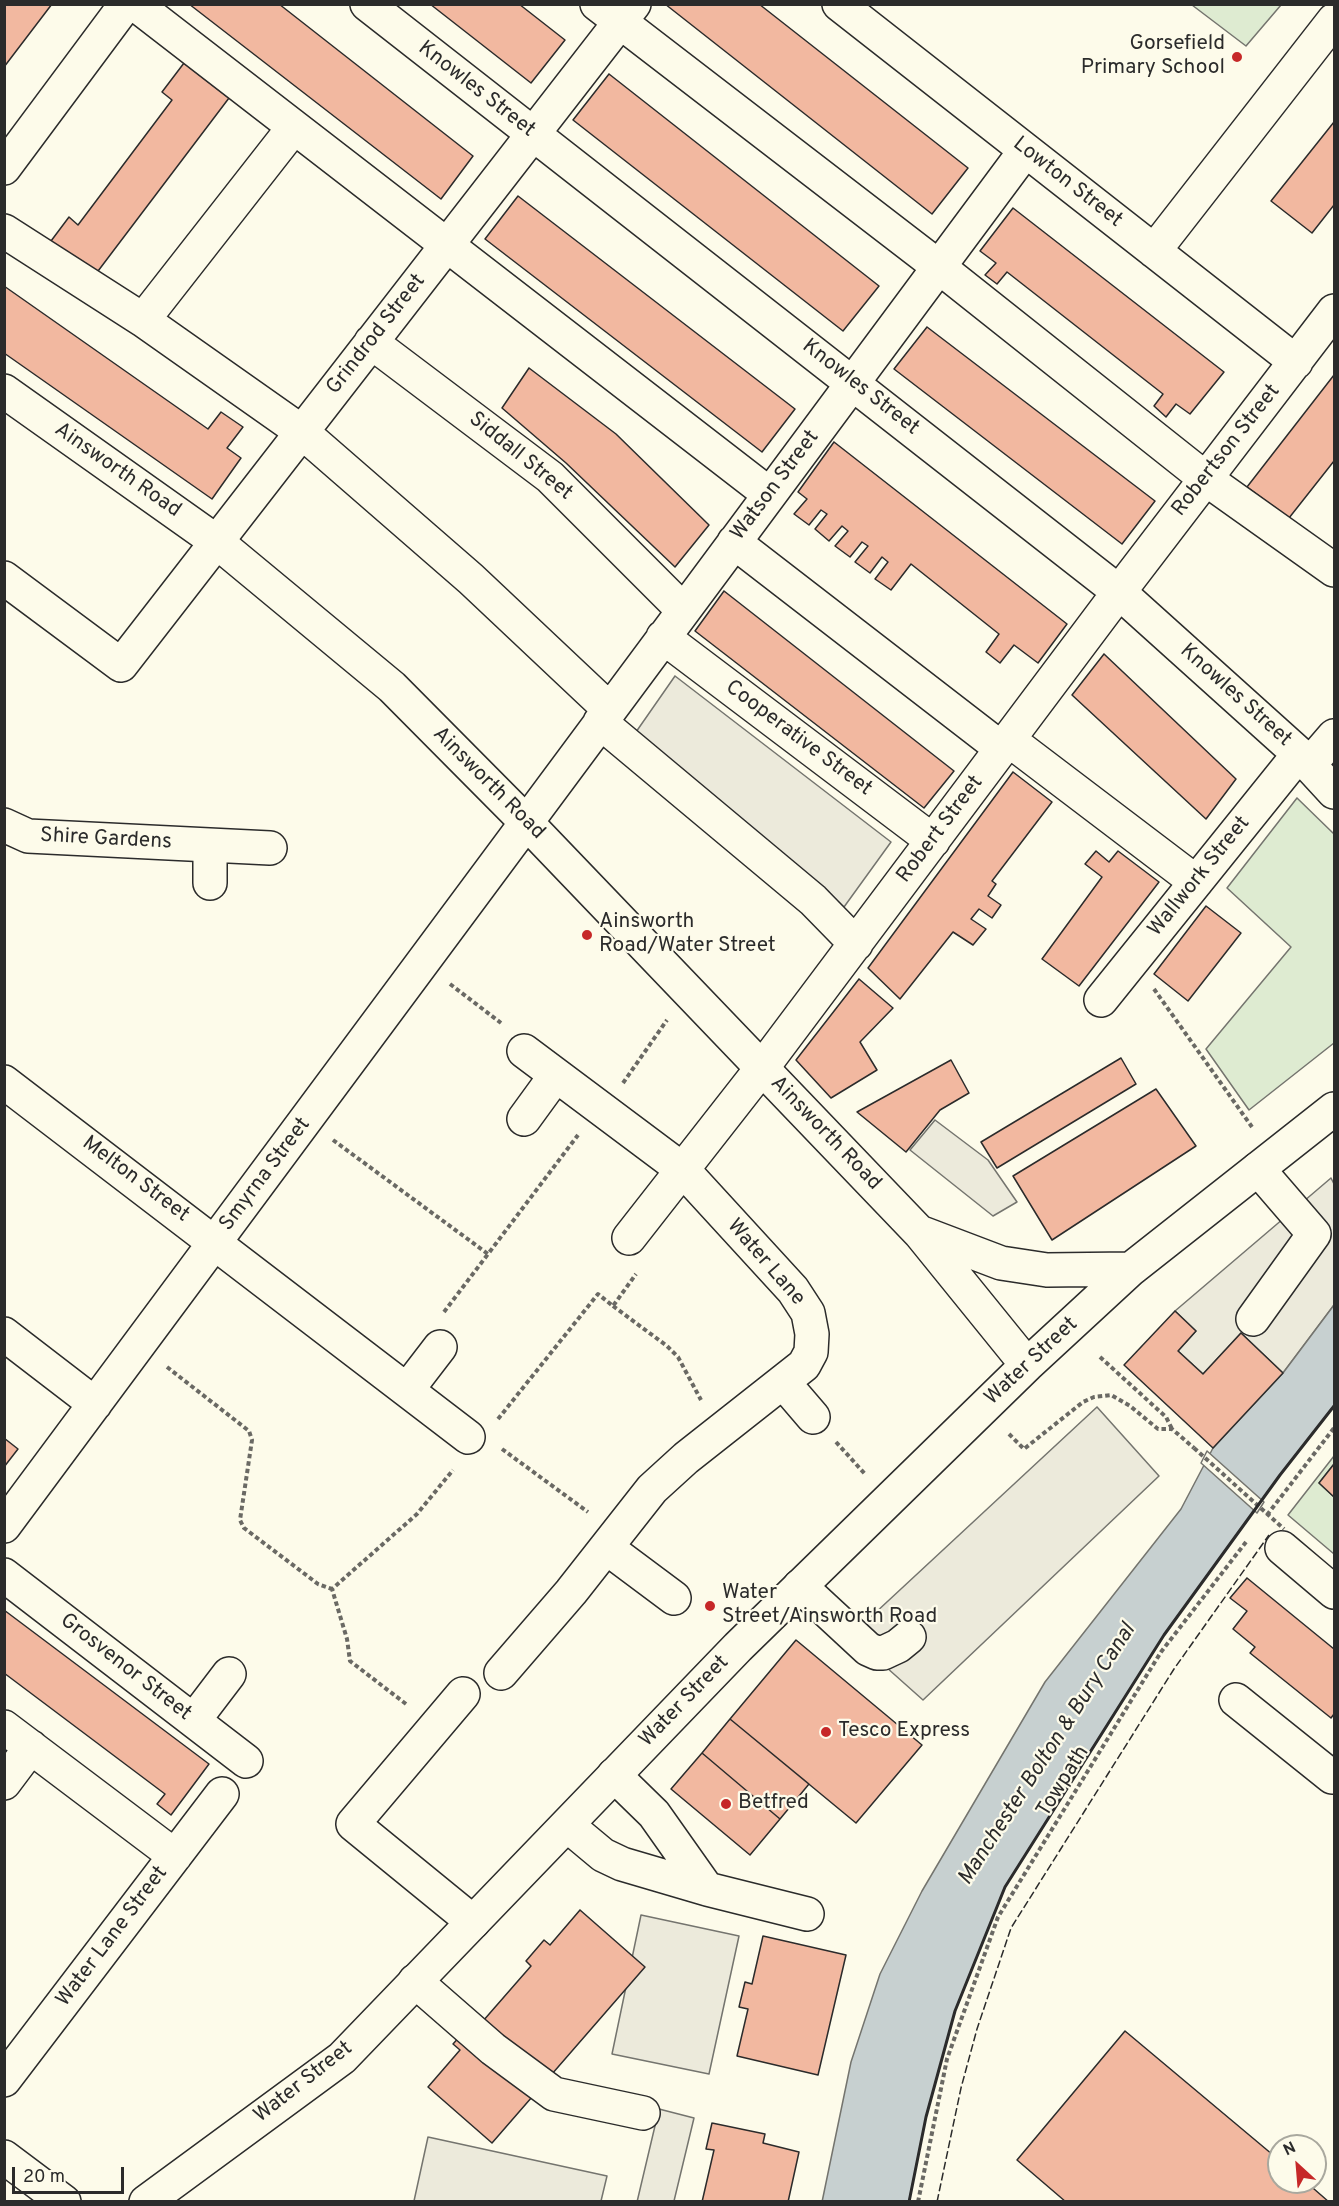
<!DOCTYPE html>
<style>
body{margin:0}
#map{position:relative;width:1339px;height:2206px;overflow:hidden;background:#fdfbea;font-family:Overpass,sans-serif}
canvas{display:block}
.frame{position:absolute;inset:0;border:6px solid #2b2b2b;pointer-events:none}
.north{position:absolute;left:1267px;top:2134px;width:60px;height:60px;box-sizing:border-box;background:#fdfbea;border:2px solid #a9a89e;border-radius:50%;rotate:334deg;font-size:16px;font-weight:700;line-height:24px;text-align:center;color:#2b2b2b}
.north::after{content:'';display:block;margin:auto;width:21px;height:27px;background:#c62828;clip-path:polygon(50% 0,100% 100%,50% 72%,0 100%)}
.scale{position:absolute;left:12px;top:2167px;width:112px;height:27px;box-sizing:border-box;border:3px solid #2b2b2b;border-top:0;padding-left:8px;font-size:18px;line-height:21px;white-space:nowrap;color:#2b2b2b;-webkit-text-stroke:4px #fdfbea;paint-order:stroke}
</style>
<div id="map">
<canvas width="1339" height="2206"></canvas>
<div class="frame"></div>
<div class="north">N</div>
<div class="scale">20 m</div>
</div>
<script>
const ctx = document.querySelector('canvas').getContext('2d');
ctx.lineJoin = 'round';
function fill(path, color) { ctx.fillStyle = color; ctx.fill(path, 'evenodd'); }
const poly = rows => new Path2D(rows.map(r => 'M' + r).join(''));
function trace(path, color, width, dash) { ctx.strokeStyle = color; ctx.lineWidth = width; ctx.lineCap = dash ? 'butt' : 'round'; ctx.setLineDash(dash || []); ctx.stroke(path); }
function label(font, color, halo, rows, align = 'center') {
  ctx.font = font + ' Overpass,sans-serif'; ctx.lineWidth = 4.5; ctx.setLineDash([]); ctx.textBaseline = 'middle'; ctx.strokeStyle = halo; ctx.fillStyle = color; for (const [text, x, y, turn = 0] of rows) {
    ctx.save(); ctx.translate(x, y); ctx.rotate((+turn || 0) * Math.PI / 180); ctx.textAlign = isNaN(turn) ? turn : align; if (halo) ctx.strokeText(text, 0, 0); ctx.fillText(text, 0, 0); ctx.restore();
  }
}
const green = poly([
 [1192,5,1281,5,1246,46,1192,5],
 [1297,798,1334,834,1334,1043,1249,1110,1206,1049,1291,947,1227,888,1297,798],
 [1334,1456,1334,1464,1319,1483,1334,1497,1334,1554,1288,1515,1334,1456]
]);
fill(green, '#deebd1');
trace(green, '#74746e', 1.5);
const parking = poly([
 [675,676,891,842,844,907,636,732,675,676],
 [935,1120,988,1160,1017,1202,993,1216,910,1150,935,1120],
 [1331,1178,1334,1184,1334,1305,1283,1373,1241,1333,1203,1374,1178,1351,1196,1331,1175,1311,1331,1178],
 [1097,1407,1159,1476,923,1700,877,1659,846,1640,1097,1407],
 [641,1915,739,1936,709,2074,612,2054,641,1915],
 [659,2109,694,2118,674,2201,637,2202,659,2109],
 [428,2137,607,2176,601,2201,414,2201,428,2137]
]);
fill(parking, '#eceadb');
trace(parking, '#74746e', 1.5);
const water = poly([
 [1334,1305,1334,1406,1280,1475,1164,1635,1005,1887,955,2011,926,2117,909,2201,822,2202,851,2062,880,1974,922,1891,1045,1682,1181,1509,1213,1448,1283,1373,1334,1305]
]);
fill(water, '#c7d0d0');
trace(water, '#74746e', 1.5);
const pier = poly([
 [1207,1451,1264,1502,1257,1513,1201,1463,1207,1451]
]);
fill(pier, '#fdfbea');
trace(pier, '#74746e', 1.5);
const building = poly([
 [4,4,52,4,4,67,4,4],
 [189,4,279,4,473,156,441,199,189,4],
 [430,4,519,4,565,40,531,83,430,4],
 [665,4,759,4,968,168,932,214,665,4],
 [184,63,229,98,92,279,48,245,69,217,78,225,172,100,162,92,184,63],
 [609,74,879,286,843,331,573,120,609,74],
 [1334,122,1334,205,1312,233,1271,201,1334,122],
 [518,196,795,409,762,452,485,239,518,196],
 [1013,208,1224,372,1190,414,1176,404,1166,417,1154,406,1163,394,1007,272,997,284,985,275,996,263,980,251,1013,208],
 [4,286,208,429,221,412,243,427,227,448,241,458,212,499,4,353,4,286],
 [927,327,1155,501,1122,544,894,369,927,327],
 [529,368,616,434,709,525,675,567,566,463,502,408,529,368],
 [1334,375,1334,461,1289,518,1247,487,1334,375],
 [834,442,1067,624,1038,663,1014,645,1000,663,986,652,999,634,911,564,891,590,875,579,888,562,882,557,870,573,855,562,868,546,862,542,850,557,835,546,848,531,842,526,829,541,815,529,827,514,821,510,809,525,794,514,807,499,798,492,834,442],
 [724,591,954,771,924,808,695,631,724,591],
 [1104,654,1236,779,1206,819,1072,695,1104,654],
 [1013,772,1052,802,992,881,996,884,988,896,1001,905,992,918,979,909,971,919,986,929,973,945,953,932,900,999,868,968,1013,772],
 [1096,851,1109,862,1118,851,1159,882,1079,986,1042,959,1102,877,1085,864,1096,851],
 [1206,906,1241,933,1188,1001,1154,974,1206,906],
 [859,979,893,1008,860,1042,877,1070,831,1098,796,1060,859,979],
 [1121,1058,1136,1084,997,1168,981,1142,1121,1058],
 [951,1060,969,1093,940,1110,906,1152,857,1112,951,1060],
 [1156,1089,1196,1146,1052,1240,1013,1176,1156,1089],
 [1175,1311,1196,1331,1178,1351,1203,1374,1241,1333,1283,1373,1213,1448,1124,1365,1175,1311],
 [4,1438,18,1449,4,1467,4,1438],
 [1334,1464,1334,1497,1319,1483,1334,1464],
 [1247,1578,1334,1649,1334,1714,1331,1718,1250,1653,1255,1647,1233,1629,1247,1611,1230,1598,1247,1578],
 [4,1610,209,1764,171,1815,157,1804,165,1794,4,1673,4,1610],
 [796,1640,922,1745,856,1823,730,1719,796,1640],
 [730,1719,809,1784,780,1819,702,1753,730,1719],
 [702,1753,780,1819,750,1855,671,1789,702,1753],
 [580,1910,645,1967,492,2143,428,2087,460,2050,453,2044,471,2024,476,2029,531,1966,526,1961,544,1940,550,1945,580,1910],
 [763,1936,846,1955,818,2075,737,2056,748,2009,739,2007,745,1982,752,1984,763,1936],
 [1125,2031,1279,2160,1279,2182,1306,2182,1329,2202,1066,2202,1017,2160,1125,2031],
 [712,2123,765,2134,763,2143,799,2152,788,2202,702,2202,714,2150,706,2149,712,2123]
]);
fill(building, '#f2b8a0');
trace(building, '#2b2b2b', 1.5);
const minor = poly([
 [135,4,769,494],
 [367,4,1119,592,1299,754,1334,792],
 [597,4,939,267,1206,479,1334,570],
 [839,4,1296,362],
 [4,168,126,4],
 [4,231,143,320,302,432,471,579,610,710],
 [1154,251,1334,20],
 [143,320,294,127],
 [371,342,550,477,683,610],
 [734,542,1002,749],
 [4,578,121,665,634,4],
 [663,637,933,841],
 [600,722,813,900,856,944],
 [1009,740,1196,882],
 [1309,765,1334,736],
 [4,825,28,836,270,848],
 [210,883,210,845],
 [1101,1000,1299,754],
 [4,1082,468,1437],
 [524,1119,556,1075],
 [629,1238,762,1068,1119,592,1334,311],
 [1253,1319,1314,1234,1258,1169],
 [4,1334,95,1404],
 [783,1382,813,1417],
 [407,1390,440,1347],
 [4,1526,1025,151],
 [607,1548,674,1598],
 [1282,1548,1334,1592],
 [4,1575,246,1761],
 [800,1586,868,1649,877,1653,883,1653,898,1646,909,1637],
 [501,1673,571,1592,652,1489,686,1458,804,1365,811,1352,812,1334,808,1313,793,1290,683,1170,524,1051],
 [463,1694,353,1824,473,1922],
 [1236,1700,1332,1777,1334,1774],
 [194,1720,229,1674],
 [4,1727,175,1856],
 [4,1783,31,1747],
 [567,1825,603,1855,622,1864,707,1889,654,1814,614,1775],
 [707,1889,807,1914],
 [415,1981,493,2049,554,2094,643,2113],
 [4,2080,222,1794],
 [4,2157,64,2202]
]);
const major = poly([
 [4,391,217,542,392,687,526,822,920,1233,1027,1365],
 [922,1233,1001,1263,1047,1270,1131,1269],
 [146,2202,342,2058,738,1647,1027,1365,1131,1269,1334,1109]
]);
trace(minor, '#2b2b2b', 36);
trace(major, '#2b2b2b', 36);
trace(poly([
 [450,984,501,1023],
 [1154,989,1252,1127],
 [623,1083,667,1020],
 [333,1140,488,1254,578,1135],
 [613,1306,667,1346,678,1357,701,1400],
 [444,1312,488,1254],
 [1100,1357,1166,1417,1172,1429],
 [167,1367,249,1431,252,1440,240,1520,244,1528,318,1584,332,1589],
 [498,1419,598,1294,613,1306,636,1274],
 [1009,1434,1024,1449,1083,1402,1094,1397,1111,1395,1130,1406,1158,1429,1172,1429,1194,1448],
 [836,1442,865,1474],
 [502,1449,588,1512],
 [1267,1515,1334,1428],
 [406,1704,350,1661,347,1639,332,1589,417,1514,453,1470],
 [918,2202,947,2059,998,1917,1161,1652,1246,1542]
]), '#6a6964', 4, [4.5, 3]);
trace(minor, '#fdfbea', 33);
trace(major, '#fdfbea', 33);
trace(poly([
 [1194,1448,1284,1529]
]), '#6a6964', 4, [4.5, 3]);
trace(poly([
 [937,2202,961,2088,977,2029,1011,1928,1174,1669,1269,1535]
]), '#2b2b2b', 1.5, [8, 3]);
trace(poly([
 [909,2202,926,2117,955,2011,1005,1887,1164,1635,1280,1475,1334,1406]
]), '#2b2b2b', 3);
for (const [x, y, r, color] of [
 [1237,57,6,"#c62828"],
 [587,935,6,"#c62828"],
 [710,1606,6,"#c62828"],
 [826,1732,6,"#c62828"],
 [726,1804,6,"#c62828"]
]) { const dot = new Path2D(); dot.arc(x, y, r, 0, 2 * Math.PI); ctx.fillStyle = color; ctx.fill(dot); trace(dot, '#fdfbea', 2); }
label('21px', '#2b2b2b', '#fdfbea', [
 ["Gorsefield",1225,45,"right"],
 ["Primary School",1225,69,"right"],
 ["Ainsworth",599,923],
 ["Road/Water Street",599,947],
 ["Water",722,1594],
 ["Street/Ainsworth Road",722,1618],
 ["Tesco Express",838,1732],
 ["Betfred",738,1804]
], 'left');
label('21px', '#2b2b2b', '#fdfbea', [
 ["Knowles Street",476,90,38],
 ["Lowton Street",1067,183,38],
 ["Grindrod Street",377,335,-52],
 ["Knowles Street",860,388,38],
 ["Robertson Street",1227,451,-52],
 ["Siddall Street",520,457,39],
 ["Ainsworth Road",117,471,35],
 ["Watson Street",776,486,-53],
 ["Knowles Street",1235,696,42],
 ["Cooperative Street",798,739,37],
 ["Ainsworth Road",488,784,45],
 ["Robert Street",941,830,-53],
 ["Shire Gardens",106,840,3],
 ["Wallwork Street",1200,877,-51],
 ["Ainsworth Road",825,1134,46],
 ["Smyrna Street",266,1175,-53],
 ["Melton Street",135,1180,37],
 ["Water Lane",765,1263,49],
 ["Water Street",1032,1362,-43],
 ["Grosvenor Street",125,1668,38],
 ["Water Street",685,1702,-46],
 ["Towpath",1064,1782,-58],
 ["Water Lane Street",113,1937,-53],
 ["Water Street",304,2083,-38]
]);
label('italic 22px', '#2b2b2b', '#fdfbea', [
 ["Manchester Bolton & Bury Canal",1048,1755,-57]
]);
</script>
